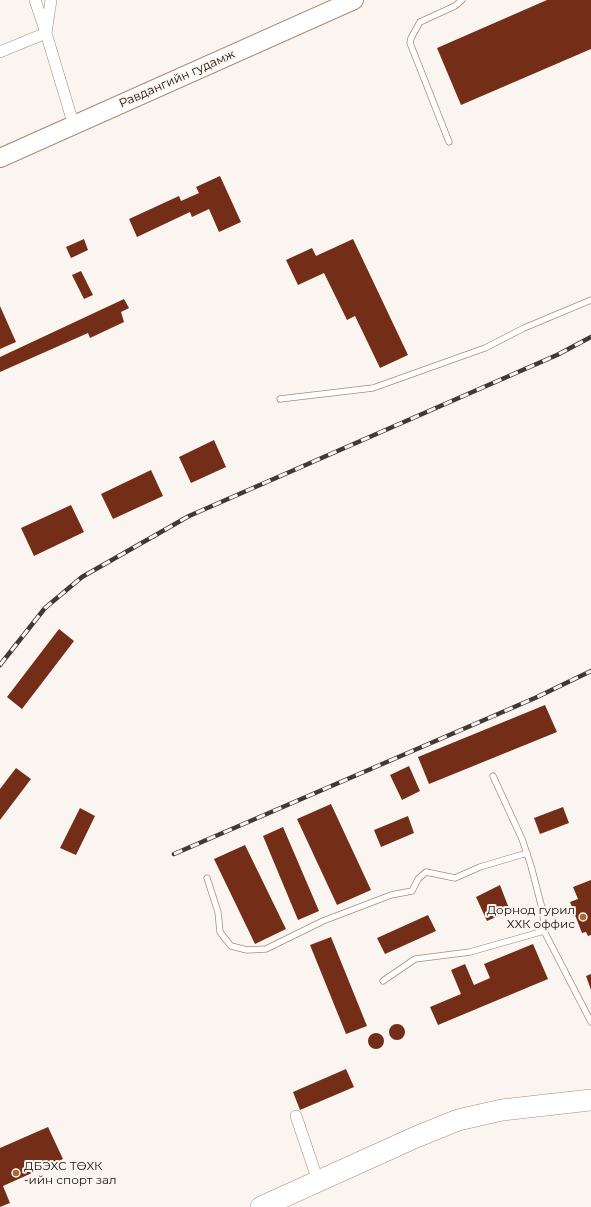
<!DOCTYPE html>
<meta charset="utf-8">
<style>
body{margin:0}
canvas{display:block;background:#fbf5f1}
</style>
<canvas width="591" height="1207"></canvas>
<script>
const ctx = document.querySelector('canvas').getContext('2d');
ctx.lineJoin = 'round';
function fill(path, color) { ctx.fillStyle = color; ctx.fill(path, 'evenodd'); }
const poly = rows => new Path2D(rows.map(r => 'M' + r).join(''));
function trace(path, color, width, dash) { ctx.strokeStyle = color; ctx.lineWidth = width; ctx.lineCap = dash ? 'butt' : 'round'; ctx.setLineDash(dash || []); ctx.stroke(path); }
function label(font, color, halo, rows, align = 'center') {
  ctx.font = font + ' Montserrat,sans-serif'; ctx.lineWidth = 4; ctx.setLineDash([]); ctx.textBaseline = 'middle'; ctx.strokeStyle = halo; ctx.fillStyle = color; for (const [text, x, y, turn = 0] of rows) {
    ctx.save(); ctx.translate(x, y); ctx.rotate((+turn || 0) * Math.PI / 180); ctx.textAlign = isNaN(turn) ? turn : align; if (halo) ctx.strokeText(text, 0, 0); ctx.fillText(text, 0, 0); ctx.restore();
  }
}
fill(poly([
 [547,0,591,0,591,49,461,105,437,48],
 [220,176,241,222,219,232,209,209,192,217,190,212,137,237,129,219,179,196,181,201,199,193,196,187],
 [84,239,88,250,71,258,66,247],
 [353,239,408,355,380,368,355,316,347,320,324,273,298,285,286,260,312,248,316,256],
 [81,271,93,295,84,299,72,275],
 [124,299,129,308,121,312,124,322,90,338,88,333,0,372,0,357],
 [0,306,16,342,0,349],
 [214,440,226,467,191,483,179,457],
 [151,470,163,496,113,519,101,494],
 [71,505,84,532,34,556,21,528],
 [59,629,74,641,22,709,7,697],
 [545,705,557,732,429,784,418,757],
 [409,766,420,791,402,800,390,775],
 [16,768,31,779,0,820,0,789],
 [331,804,371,890,337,905,297,819],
 [563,807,569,823,540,834,534,818],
 [80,808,95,816,76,855,60,848],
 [408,816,414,833,381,847,374,830],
 [283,827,319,911,298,920,263,836],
 [245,845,286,929,255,944,214,859],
 [591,880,591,935,588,936,586,932,582,933,570,902,578,899,573,887],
 [500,885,510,911,487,921,476,897],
 [428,915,436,931,385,954,377,938],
 [331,937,367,1026,346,1034,310,945],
 [533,944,548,979,438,1025,430,1007,461,994,451,970,465,964,474,985,490,978,484,964],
 [591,974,591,990,586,976],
 '389 1032a8 8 0 1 1 16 0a8 8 0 1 1-16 0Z',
 '368 1041a8 8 0 1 1 16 0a8 8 0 1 1-16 0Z',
 [346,1069,354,1087,300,1110,293,1092],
 [48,1127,63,1159,3,1186,10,1203,0,1207,0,1148]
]), '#742d16');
const lane = poly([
 [449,142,410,43,411,38,420,22,455,6,462,0],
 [280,399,373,388,485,348,524,328,591,300],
 [493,776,522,839,531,866,543,912,544,931,591,1022],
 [207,878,218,912,220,932,231,946,247,950,266,949,323,921,391,895,412,891,418,879,426,872,455,878,480,867,527,853],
 [383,981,415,959,470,952,544,931]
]);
const street = poly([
 [51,0,46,33,74,126],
 [0,52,46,33,35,0],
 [296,1116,318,1181]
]);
const primary = poly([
 [0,158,354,0]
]);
const highway = poly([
 [261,1207,416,1137,458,1120,502,1110,591,1100]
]);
trace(lane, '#a78c7a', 7);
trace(street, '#a78c7a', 12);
trace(primary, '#a78c7a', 20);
trace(highway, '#a78c7a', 22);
trace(lane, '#fff', 5.5);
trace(street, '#fff', 11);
trace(primary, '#fff', 18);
trace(highway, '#fff', 21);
const rail = poly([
 [0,665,45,608,82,577,189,516,557,355,591,337],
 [174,854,535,698,591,671]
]);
trace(rail, '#413932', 4.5);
trace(rail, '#fbf5f1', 3, [9]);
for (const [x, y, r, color] of [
 [583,917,4,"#a96933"],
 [16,1173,4,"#a96933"]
]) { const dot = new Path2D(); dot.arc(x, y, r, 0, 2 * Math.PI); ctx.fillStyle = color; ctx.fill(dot); trace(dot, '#fbf5f1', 1.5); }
label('12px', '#1a110a', '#fbf5f1', [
 ["Равдангийн гудамж",177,79,-24]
]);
label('12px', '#1a110a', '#fbf5f1', [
 ["Дорнод гурил",575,910],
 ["ХХК оффис",575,924],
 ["ДБЭХС ТӨХК",24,1166,"left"],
 ["-ийн спорт зал",24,1180,"left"]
], 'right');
</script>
